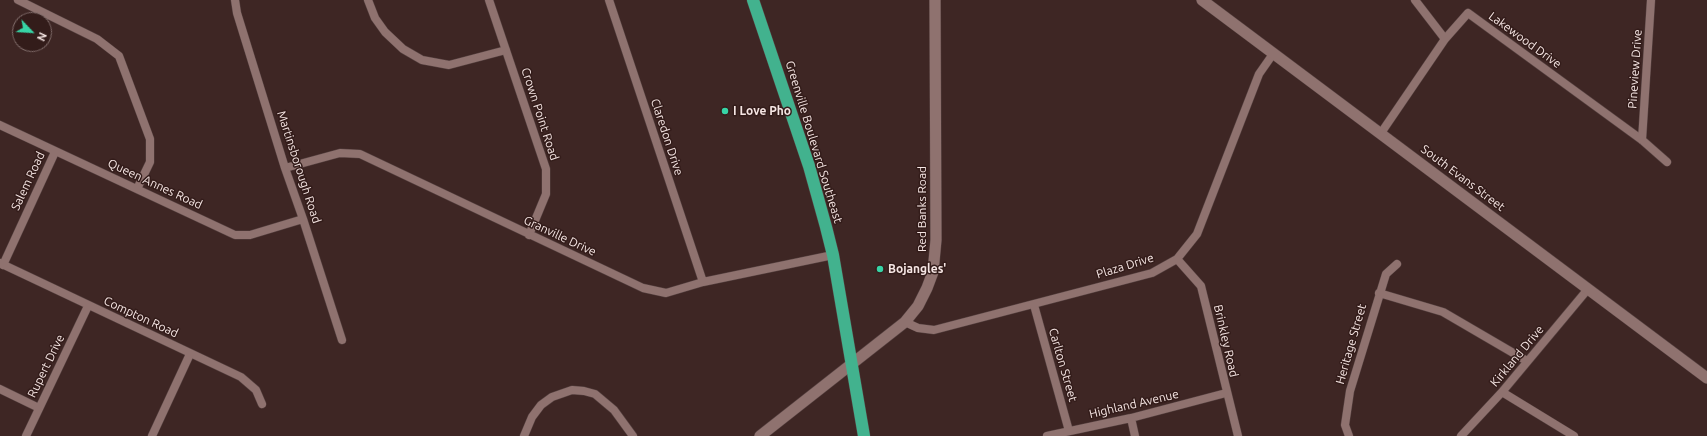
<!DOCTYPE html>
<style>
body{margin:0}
#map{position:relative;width:1707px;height:436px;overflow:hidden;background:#3e2624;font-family:Ubuntu,sans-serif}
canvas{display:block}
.north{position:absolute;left:12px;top:12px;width:40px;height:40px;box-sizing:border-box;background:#331c1a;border:1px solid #816d6b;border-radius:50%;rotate:115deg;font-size:11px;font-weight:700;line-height:16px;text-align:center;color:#f6e6e4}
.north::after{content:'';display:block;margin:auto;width:14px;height:18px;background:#37d4a6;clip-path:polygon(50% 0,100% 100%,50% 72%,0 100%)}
</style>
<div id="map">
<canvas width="1707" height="436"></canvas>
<div class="north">N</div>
</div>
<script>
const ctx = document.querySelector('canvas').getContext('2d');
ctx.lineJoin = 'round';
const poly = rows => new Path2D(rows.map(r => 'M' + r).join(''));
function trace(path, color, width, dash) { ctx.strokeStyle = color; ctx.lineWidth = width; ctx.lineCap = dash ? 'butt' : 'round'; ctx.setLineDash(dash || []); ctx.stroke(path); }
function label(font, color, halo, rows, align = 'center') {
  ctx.font = font + ' Ubuntu,sans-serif'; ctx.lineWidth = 3; ctx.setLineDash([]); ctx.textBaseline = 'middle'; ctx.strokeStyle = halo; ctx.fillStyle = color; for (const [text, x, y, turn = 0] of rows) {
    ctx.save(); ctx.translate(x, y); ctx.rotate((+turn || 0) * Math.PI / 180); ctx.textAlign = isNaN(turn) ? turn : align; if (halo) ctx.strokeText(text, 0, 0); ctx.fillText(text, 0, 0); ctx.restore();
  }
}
const street = poly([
 [18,0,97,39,119,56,150,139,150,162,137,189],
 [235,0,237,13,285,168,303,219,342,340],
 [368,0,375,18,385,32,403,49,422,60,449,65,506,50],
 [489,0,546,169,546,194,529,235],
 [609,0,703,282],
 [1415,0,1445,39],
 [0,125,235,235,250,235,303,219],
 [1381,133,1445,39,1468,13,1642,140,1667,162],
 [1642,140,1651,0],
 [285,168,340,153,360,154,643,288,666,293,703,282,833,255],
 [1177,259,1201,286,1238,436],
 [0,263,241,377,256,390,262,404],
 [3,265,55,152],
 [1379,293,1443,312,1527,361],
 [1034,305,1069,431],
 [905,322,918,328,934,330,1152,273,1177,259,1197,234,1259,74,1273,54],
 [0,389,39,408],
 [1502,392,1574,436],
 [1131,418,1135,436],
 [26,436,88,306],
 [152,436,190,354],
 [524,436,532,417,541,405,552,397,572,390,584,391,595,394,614,410,633,436],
 [1047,436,1131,418,1226,393],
 [1349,436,1345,425,1350,391,1386,274,1397,264],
 [1461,436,1502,392,1588,289]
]);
const secondary = poly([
 [1202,0,1707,378],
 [760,436,905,322,918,306,927,288,933,272,936,240,935,0]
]);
const highway = poly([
 [753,0,809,166,826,227,833,255,864,436]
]);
trace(street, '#564241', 9);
trace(secondary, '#564241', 12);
trace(highway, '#564241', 13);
trace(street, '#8f726f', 8);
trace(secondary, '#8f726f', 11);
trace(highway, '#42b28e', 12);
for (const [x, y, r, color] of [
 [725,111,4,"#37d4a6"],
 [880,269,4,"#37d4a6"]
]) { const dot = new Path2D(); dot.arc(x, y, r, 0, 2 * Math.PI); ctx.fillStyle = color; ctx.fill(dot); trace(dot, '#331c1a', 1.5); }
label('12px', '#f6e6e4', '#331c1a', [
 ["Lakewood Drive",1525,40,36],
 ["Pineview Drive",1635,69,-86],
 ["Crown Point Road",540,114,72],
 ["Claredon Drive",667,137,72],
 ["Greenville Boulevard Southeast",814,142,73],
 ["Martinsborough Road",299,167,72],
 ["South Evans Street",1463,178,37],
 ["Salem Road",28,181,-65],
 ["Queen Annes Road",155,184,25],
 ["Red Banks Road",922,209,-90],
 ["Granville Drive",560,236,25],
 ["Plaza Drive",1125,266,-17],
 ["Compton Road",141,317,25],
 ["Brinkley Road",1226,341,77],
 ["Heritage Street",1351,344,-74],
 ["Kirkland Drive",1517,356,-50],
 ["Carlton Street",1063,365,74],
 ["Rupert Drive",46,366,-64],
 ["Highland Avenue",1134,404,-13]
]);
label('bold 12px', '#f6e6e4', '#331c1a', [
 ["I Love Pho",733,111],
 ["Bojangles'",888,269]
], 'left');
</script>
